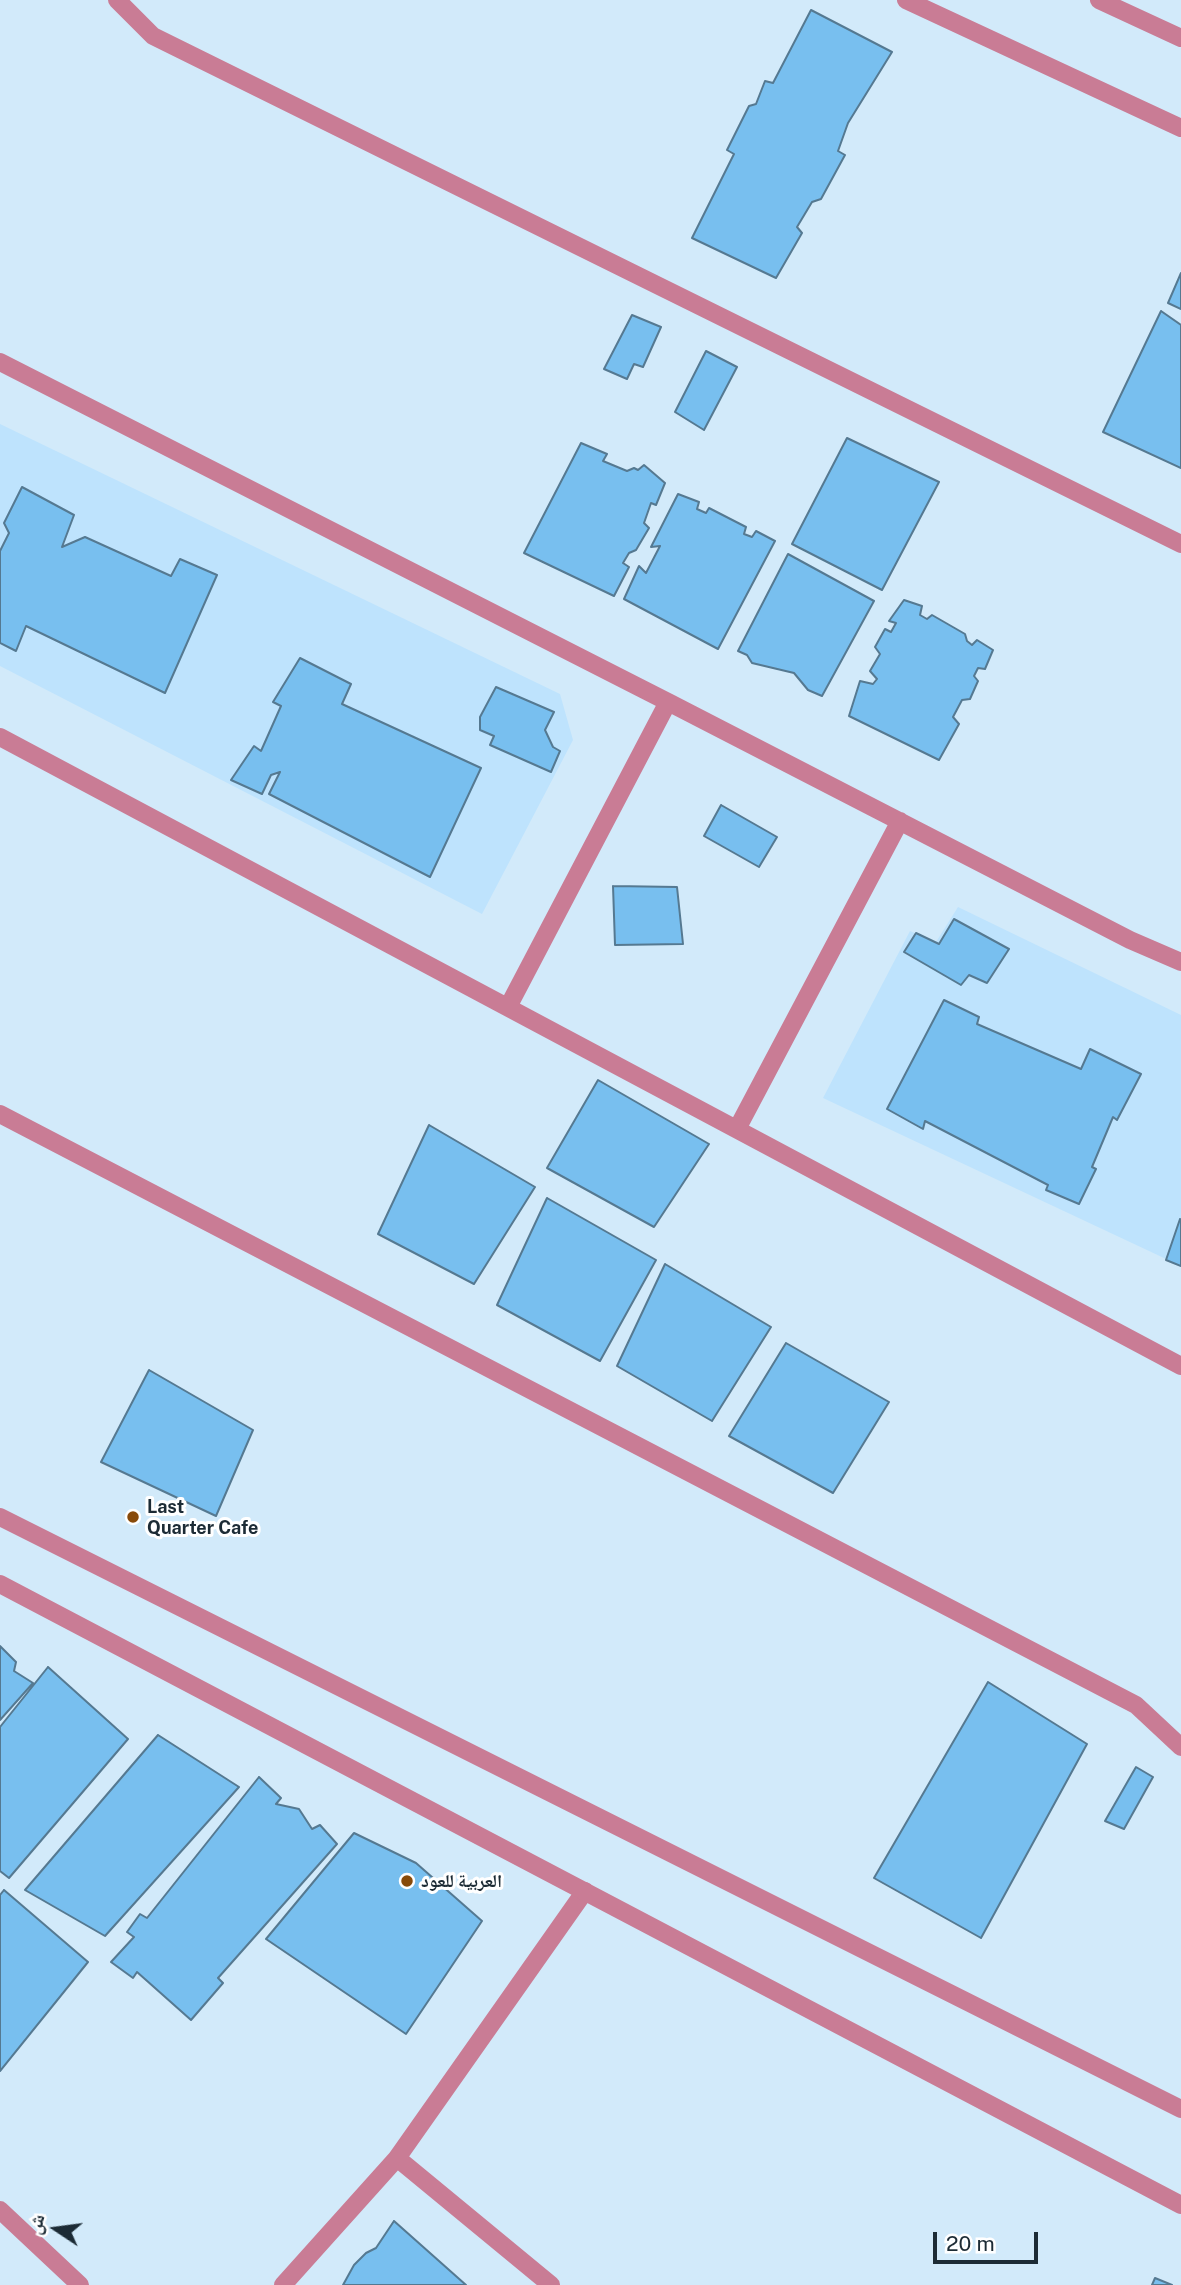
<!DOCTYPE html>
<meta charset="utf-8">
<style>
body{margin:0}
#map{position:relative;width:1181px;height:2285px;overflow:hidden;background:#d2eafa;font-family:"Public Sans","Noto Naskh Arabic",sans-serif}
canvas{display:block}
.north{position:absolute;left:21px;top:2194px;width:70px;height:70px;-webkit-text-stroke:5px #fff;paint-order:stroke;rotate:283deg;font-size:19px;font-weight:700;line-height:28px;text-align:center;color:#1c2b35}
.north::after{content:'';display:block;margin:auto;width:24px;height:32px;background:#1c2b35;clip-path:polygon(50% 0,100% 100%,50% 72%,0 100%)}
.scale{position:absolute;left:933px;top:2232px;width:105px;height:32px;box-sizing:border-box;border:4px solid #1c2b35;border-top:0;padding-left:9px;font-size:21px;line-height:24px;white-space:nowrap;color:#1c2b35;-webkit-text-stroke:5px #fff;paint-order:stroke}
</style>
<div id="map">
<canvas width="1181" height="2285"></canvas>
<div class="north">ش</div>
<div class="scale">20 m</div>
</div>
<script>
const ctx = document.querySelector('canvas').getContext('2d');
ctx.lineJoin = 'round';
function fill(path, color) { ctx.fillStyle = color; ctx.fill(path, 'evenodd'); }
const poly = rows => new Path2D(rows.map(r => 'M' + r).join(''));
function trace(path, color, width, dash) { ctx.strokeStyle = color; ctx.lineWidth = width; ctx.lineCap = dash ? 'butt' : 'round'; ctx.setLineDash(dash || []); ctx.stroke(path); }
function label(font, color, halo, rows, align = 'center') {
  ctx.font = font + ' "Public Sans","Noto Naskh Arabic",sans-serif'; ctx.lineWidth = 6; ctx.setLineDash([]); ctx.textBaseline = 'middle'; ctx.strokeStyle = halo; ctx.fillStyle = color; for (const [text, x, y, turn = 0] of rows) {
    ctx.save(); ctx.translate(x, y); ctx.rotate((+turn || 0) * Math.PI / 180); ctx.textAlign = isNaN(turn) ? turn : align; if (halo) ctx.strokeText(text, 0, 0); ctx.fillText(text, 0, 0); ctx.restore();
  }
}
fill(poly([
 [0,424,560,694,573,740,482,914,0,666],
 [958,907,1181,1015,1181,1266,823,1098,910,931,936,942]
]), '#bee3fd');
const building = poly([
 [811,10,892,52,848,123,838,151,845,155,821,199,812,202,797,227,802,233,776,278,692,238,734,154,727,150,749,106,756,104,765,81,773,83,811,10],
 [1181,273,1181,309,1168,303,1181,273],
 [1161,311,1181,325,1181,468,1103,432,1161,311],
 [632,315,661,327,643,367,634,364,627,379,604,369,632,315],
 [706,351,737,367,704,430,675,412,706,351],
 [847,438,939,482,882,590,792,544,847,438],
 [581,443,607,454,603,461,627,471,634,468,638,470,644,465,665,483,656,505,651,503,644,523,649,528,636,550,629,553,623,563,629,567,614,596,524,553,581,443],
 [22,487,74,515,62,547,85,537,171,576,180,559,217,575,165,693,26,626,16,651,0,643,0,551,9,533,4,523,22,487],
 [678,494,699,502,697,509,706,513,709,508,746,527,744,534,752,537,756,531,775,541,718,649,624,599,639,566,646,573,660,546,651,547,678,494],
 [788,554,874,601,822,696,808,690,794,673,752,663,747,655,738,651,788,554],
 [904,600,922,606,920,615,927,619,932,615,965,634,967,641,972,645,977,640,993,650,985,669,978,668,974,676,978,681,970,699,962,700,953,717,959,724,939,760,849,716,860,681,873,684,877,679,870,671,880,654,875,647,885,629,891,632,896,623,889,621,904,600],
 [300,658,351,684,342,704,481,768,430,877,269,794,280,772,271,775,262,794,231,780,254,746,261,751,281,706,273,702,300,658],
 [496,687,554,712,545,730,553,747,560,751,551,772,490,745,494,736,480,730,480,717,496,687],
 [721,805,777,837,759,867,704,836,721,805],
 [613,886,677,887,683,944,615,945,613,886],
 [954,919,1009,949,987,983,969,975,961,985,904,952,916,933,939,944,954,919],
 [944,1000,979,1017,977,1024,1081,1069,1090,1049,1141,1074,1117,1120,1113,1117,1092,1167,1096,1169,1079,1204,1046,1190,1048,1185,925,1121,923,1129,887,1109,944,1000],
 [598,1080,709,1144,654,1227,547,1168,598,1080],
 [429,1125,535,1187,474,1284,378,1234,429,1125],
 [547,1198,656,1260,600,1361,497,1305,547,1198],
 [1180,1219,1181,1220,1181,1266,1166,1260,1180,1219],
 [665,1264,771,1327,712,1421,617,1366,665,1264],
 [786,1343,889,1402,833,1493,729,1436,786,1343],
 [149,1370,253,1430,216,1516,101,1462,149,1370],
 [0,1646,16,1662,14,1671,33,1683,0,1720,0,1646],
 [48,1667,128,1739,9,1878,0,1871,0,1727,48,1667],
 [988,1682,1087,1744,981,1938,874,1878,988,1682],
 [158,1735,239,1787,105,1936,25,1890,158,1735],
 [1136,1767,1153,1777,1124,1829,1105,1821,1136,1767],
 [259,1777,281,1798,276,1804,299,1809,312,1829,320,1825,337,1844,218,1978,223,1983,191,2020,137,1972,133,1978,111,1962,134,1937,127,1932,140,1914,147,1918,259,1777],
 [354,1833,416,1863,482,1921,406,2034,266,1939,354,1833],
 [4,1890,88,1962,0,2071,0,1895,4,1890],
 [394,2221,466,2285,343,2285,354,2265,366,2253,376,2248,394,2221],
 [1155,2278,1172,2285,1152,2285,1155,2278]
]);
fill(building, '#78bfef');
trace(building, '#557991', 2);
trace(poly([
 [117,0,153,36,1181,544],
 [0,362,668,702],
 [0,737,1181,1366],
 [508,1007,668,702,1130,940,1181,962],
 [0,1114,1136,1705,1181,1747],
 [737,1129,900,821],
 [397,2158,551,2285],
 [0,2210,80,2285],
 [283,2285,397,2158,585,1891]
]), '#c97c95', 18);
trace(poly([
 [906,0,1181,128],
 [1099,0,1181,38],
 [0,1517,1181,2109],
 [0,1584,1181,2205]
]), '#c97c95', 18);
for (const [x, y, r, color] of [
 [133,1517,7,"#874a0a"],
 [407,1881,7,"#874a0a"]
]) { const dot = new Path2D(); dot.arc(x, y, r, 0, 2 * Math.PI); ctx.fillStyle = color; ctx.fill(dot); trace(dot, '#fff', 2.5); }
label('bold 18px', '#1c2b35', '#fff', [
 ["Last",147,1507],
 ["Quarter Cafe",147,1528],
 ["العربية للعود",421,1881]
], 'left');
</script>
